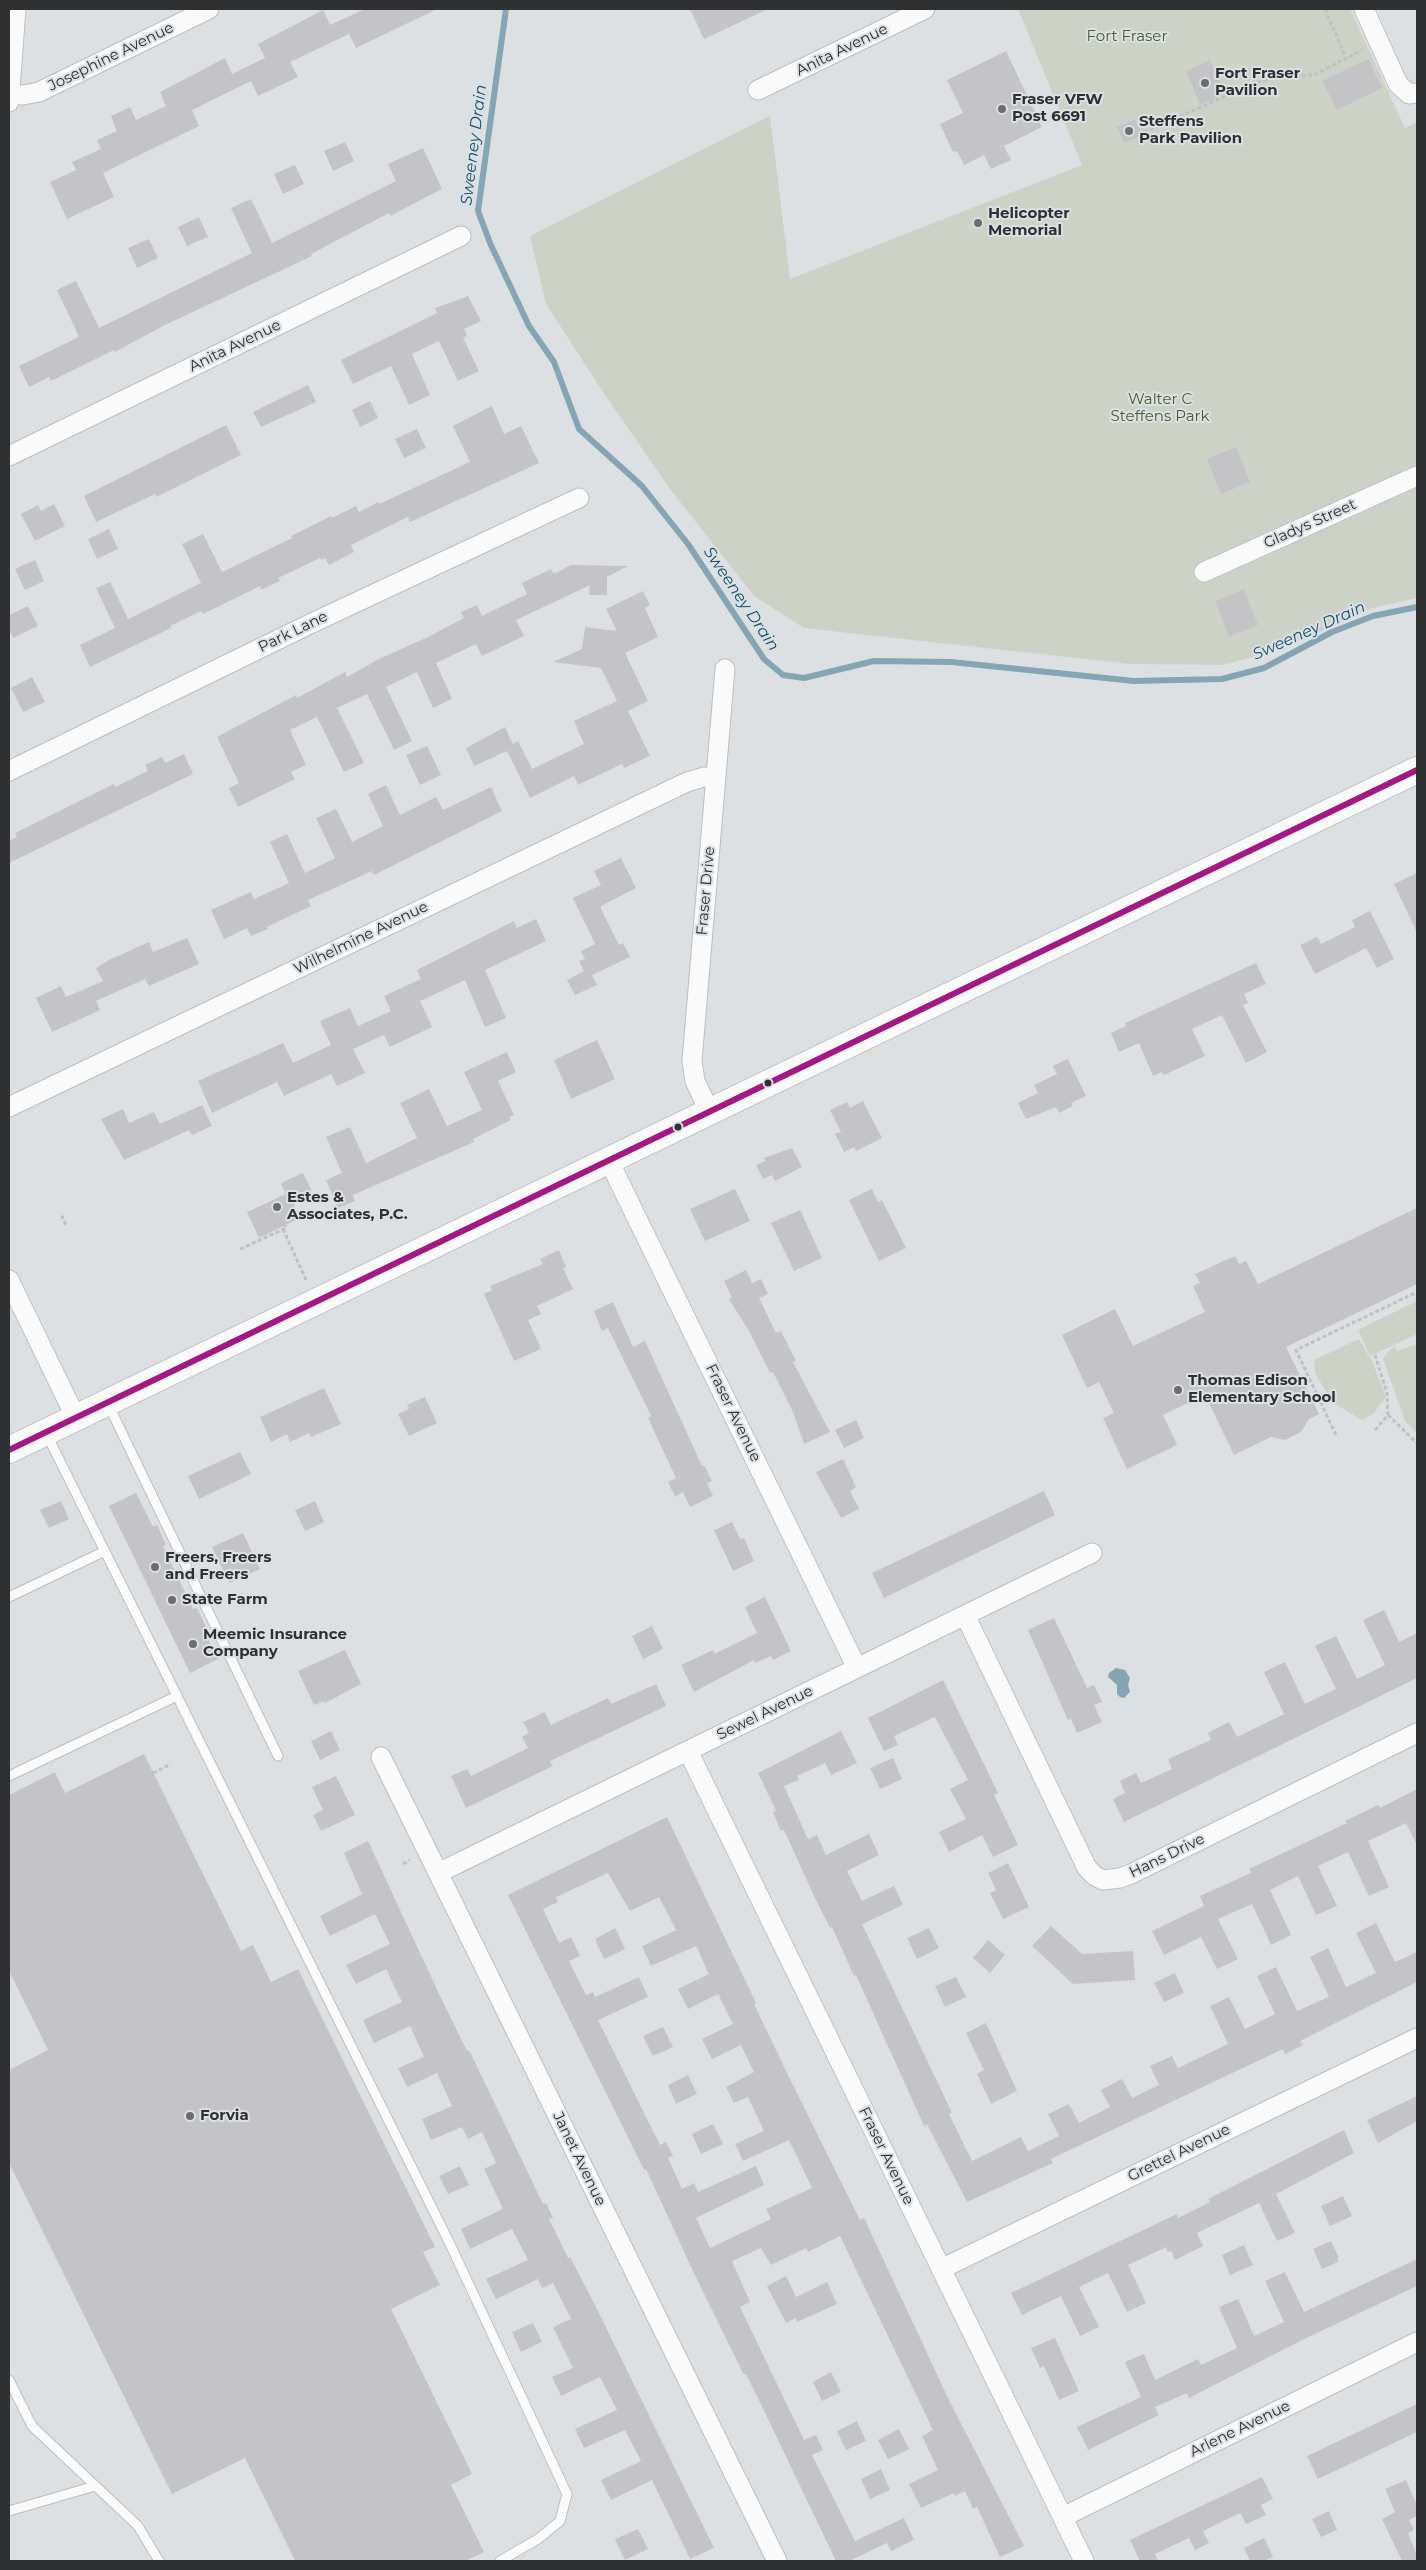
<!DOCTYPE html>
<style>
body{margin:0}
#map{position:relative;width:1426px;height:2570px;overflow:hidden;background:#dde0e2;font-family:Montserrat,sans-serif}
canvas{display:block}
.frame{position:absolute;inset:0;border:10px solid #2e3032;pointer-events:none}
</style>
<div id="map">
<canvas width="1426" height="2570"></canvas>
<div class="frame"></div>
</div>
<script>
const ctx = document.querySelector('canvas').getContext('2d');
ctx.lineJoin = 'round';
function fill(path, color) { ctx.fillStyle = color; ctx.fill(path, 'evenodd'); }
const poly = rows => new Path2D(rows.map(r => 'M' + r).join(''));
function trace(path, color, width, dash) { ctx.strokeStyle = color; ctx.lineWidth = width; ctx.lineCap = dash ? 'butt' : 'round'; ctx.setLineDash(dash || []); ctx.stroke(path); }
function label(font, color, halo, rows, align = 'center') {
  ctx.font = font + ' Montserrat,sans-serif'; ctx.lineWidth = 4; ctx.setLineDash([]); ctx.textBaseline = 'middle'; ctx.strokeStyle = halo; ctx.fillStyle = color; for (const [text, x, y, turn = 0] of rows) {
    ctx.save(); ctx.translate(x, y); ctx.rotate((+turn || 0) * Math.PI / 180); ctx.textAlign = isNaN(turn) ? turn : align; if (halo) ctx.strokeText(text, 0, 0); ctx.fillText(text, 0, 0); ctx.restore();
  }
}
fill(poly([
 [1018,9,1350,9,1405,128,1417,122,1417,598,1373,608,1280,649,1223,665,1130,664,804,628,754,596,670,489,603,392,546,304,530,236,770,116,790,279,1082,165],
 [1417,1301,1417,1334,1370,1356,1358,1330],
 [1359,1339,1373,1363,1386,1397,1373,1414,1362,1420,1332,1402,1315,1373,1314,1360],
 [1417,1344,1417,1433,1405,1421,1383,1359,1389,1350,1395,1347,1397,1351]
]), '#ccd3c6');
fill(poly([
 [1116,1668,1125,1670,1130,1678,1128,1685,1130,1692,1124,1698,1120,1697,1117,1694,1117,1685,1108,1677,1109,1673]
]), '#86a5b4');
trace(poly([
 [506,9,478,211,490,243,529,326,554,362,579,429,642,486,688,544,764,659,783,675,804,678,874,661,951,662,1134,681,1222,679,1264,668,1332,632,1373,616,1417,607]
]), '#86a5b4', 6);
fill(poly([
 [365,9,437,9,356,48,349,34,290,62,298,77,258,96,251,81,192,110,199,126,103,173,114,197,67,219,50,182,76,170,72,162,101,149,97,140,117,131,111,116,130,107,136,120,166,106,160,92,225,58,232,74,265,58,258,44,323,10,330,25],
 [690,9,768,9,704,39],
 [1006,51,1042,127,1004,146,1011,160,991,169,984,155,964,165,957,151,953,152,940,124,963,113,947,80],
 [1368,59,1382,88,1337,110,1322,81],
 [1210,60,1225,94,1200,105,1186,71],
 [1135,119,1142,135,1124,143,1117,127],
 [345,142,354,161,333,171,324,151],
 [423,148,442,189,390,216,389,213,311,254,312,256,163,326,115,352,114,350,51,381,49,377,29,387,19,366,79,337,57,290,76,281,99,328,252,253,231,208,251,199,272,243,396,181,388,164],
 [295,165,304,184,283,194,274,174],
 [199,217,208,237,187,246,178,227],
 [149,239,158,258,137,268,128,248],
 [468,296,481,321,464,329,467,336,463,338,479,371,458,381,439,341,412,354,430,395,409,405,391,366,353,384,341,360,437,313,435,308],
 [308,385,316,402,261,427,253,412],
 [370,401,378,418,360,427,352,410],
 [492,406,504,434,521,426,539,463,410,522,408,517,351,545,354,552,329,565,325,558,321,560,320,558,278,578,280,581,261,590,260,586,203,614,201,611,170,626,171,628,90,667,80,645,115,628,96,588,110,582,128,619,201,583,182,544,203,534,222,572,292,538,291,536,331,516,332,518,356,506,359,512,378,502,379,504,470,462,453,426],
 [226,425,241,455,156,497,155,494,96,522,84,496],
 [417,429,426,448,404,458,395,439],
 [1236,447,1250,482,1221,494,1207,459],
 [54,504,65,526,35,541,21,514,38,505,41,511],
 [109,529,118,549,97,559,88,539],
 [35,560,44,581,25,590,15,569],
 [571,565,628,566,607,577,607,595,589,595,590,585,516,620,524,636,482,656,476,644,436,663,452,699,433,708,417,672,386,687,412,741,394,750,367,694,337,708,364,763,344,772,317,717,290,730,306,765,291,772,295,779,238,807,229,788,239,783,217,737,296,695,297,698,345,672,347,677,379,659,428,637,464,618,461,612,477,605,482,616,527,594,522,583,551,569,554,574],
 [1244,589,1258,625,1229,637,1215,601],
 [643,591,650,605,645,608,658,637,625,653,648,701,628,711,650,756,624,768,622,764,578,785,574,776,530,798,507,751,474,766,466,748,505,727,513,744,518,741,532,769,584,744,574,721,617,701,601,668,553,662,582,649,585,627,617,631,606,609],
 [28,606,38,626,13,638,9,628,9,615],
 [32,677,45,702,23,712,11,688],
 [427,746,441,775,420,785,406,755],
 [184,754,193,774,9,863,9,841,17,837,15,833,114,784,115,787,148,771,145,765,162,757,165,763],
 [386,785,400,815,436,797,443,810,491,787,502,811,374,875,372,871,308,900,311,906,267,927,268,929,251,936,247,928,224,939,211,910,251,892,254,899,289,883,270,842,287,834,305,873,335,858,316,818,336,809,352,842,383,826,368,794],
 [621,858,636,888,601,906,601,909,619,945,623,943,630,957,592,975,597,985,575,995,567,980,584,971,579,961,585,959,581,951,595,944,573,898,601,885,594,871],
 [1417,873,1417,933,1394,884],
 [1370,911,1394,959,1377,968,1366,948,1315,974,1300,945,1317,937,1321,944,1355,927,1352,920],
 [536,919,546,941,485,970,506,1018,485,1027,465,980,420,1001,432,1027,390,1047,384,1035,353,1049,365,1073,337,1086,331,1074,284,1096,277,1082,212,1113,198,1081,283,1043,293,1063,331,1045,320,1021,350,1008,358,1026,391,1011,384,996,421,979,417,970,514,921,517,928],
 [187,938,199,964,149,986,145,979,96,1001,100,1010,52,1032,36,998,61,986,66,997,103,981,96,968,109,960,149,942,153,952],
 [1256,963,1266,984,1244,994,1248,1003,1243,1005,1267,1052,1246,1063,1222,1015,1192,1029,1205,1056,1164,1075,1162,1072,1153,1076,1139,1043,1119,1052,1111,1033,1126,1026,1125,1023],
 [597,1040,615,1079,571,1099,554,1060],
 [507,1052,516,1072,498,1081,514,1115,509,1117,511,1120,473,1139,474,1142,353,1195,355,1201,338,1208,326,1180,342,1173,326,1137,350,1127,366,1163,417,1138,400,1103,429,1089,447,1126,482,1110,464,1072],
 [1068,1059,1086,1096,1071,1103,1073,1106,1059,1113,1056,1107,1026,1119,1018,1103,1038,1093,1034,1085,1057,1074,1053,1066],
 [863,1101,882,1138,856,1151,854,1147,844,1152,835,1134,841,1132,830,1110,847,1102,850,1108],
 [202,1105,212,1126,192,1135,189,1130,124,1160,101,1119,123,1109,129,1123,154,1112,160,1124],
 [792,1148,802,1167,775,1181,772,1175,763,1179,756,1165,765,1161,764,1158],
 [303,1173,312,1191,292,1201,300,1218,259,1238,247,1212,286,1194,281,1183],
 [735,1189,750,1221,705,1241,690,1209],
 [872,1189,878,1202,882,1200,906,1248,879,1261,849,1200],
 [1417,1208,1417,1284,1286,1347,1319,1414,1309,1419,1301,1432,1285,1440,1271,1437,1234,1455,1205,1395,1163,1415,1177,1445,1127,1469,1103,1418,1114,1413,1099,1382,1087,1388,1062,1335,1115,1309,1133,1346,1205,1312,1193,1286,1200,1283,1195,1274,1235,1256,1239,1264,1246,1261,1258,1284],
 [800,1210,822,1258,794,1271,771,1223],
 [559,1250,566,1267,563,1268,573,1289,537,1306,541,1314,528,1320,541,1349,514,1361,484,1294,492,1290,490,1286,543,1264,540,1259],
 [746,1270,752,1283,761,1279,768,1294,759,1298,776,1333,781,1331,796,1361,793,1362,830,1432,804,1444,793,1412,773,1372,770,1373,749,1331,729,1299,732,1298,724,1281],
 [613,1302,633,1347,645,1341,702,1466,704,1465,712,1481,707,1483,713,1496,690,1507,683,1492,675,1497,668,1482,676,1478,648,1418,651,1416,608,1328,602,1331,594,1311],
 [324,1388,341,1424,311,1437,309,1433,290,1442,287,1434,271,1442,260,1417],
 [425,1397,437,1423,409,1436,398,1414,409,1409,407,1405],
 [856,1420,864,1438,844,1448,835,1430],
 [240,1452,251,1474,199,1499,188,1476],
 [843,1459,856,1487,850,1491,859,1509,841,1518,816,1472],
 [1044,1491,1055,1515,884,1598,872,1573],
 [136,1493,153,1527,157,1525,166,1545,163,1546,193,1609,197,1608,206,1627,203,1628,218,1659,190,1673,109,1506],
 [61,1501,69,1519,49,1528,40,1510],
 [315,1501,324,1522,305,1531,295,1510],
 [732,1522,740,1539,744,1538,754,1561,733,1571,714,1530],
 [243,1533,260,1569,229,1583,212,1547],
 [765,1597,791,1651,773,1660,771,1656,755,1663,754,1660,694,1692,681,1665,713,1650,714,1654,757,1633,745,1607],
 [1384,1610,1399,1642,1417,1633,1417,1678,1124,1822,1113,1799,1125,1793,1120,1781,1136,1773,1141,1783,1172,1769,1168,1759,1211,1740,1208,1733,1229,1722,1237,1737,1284,1714,1264,1672,1285,1662,1305,1704,1336,1689,1315,1646,1336,1636,1357,1679,1385,1665,1363,1620],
 [1054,1618,1087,1688,1094,1685,1102,1702,1094,1705,1102,1722,1077,1733,1071,1719,1068,1720,1028,1630],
 [652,1626,663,1649,643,1659,632,1636],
 [345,1650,361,1684,325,1703,324,1701,314,1705,298,1671],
 [943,1680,998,1793,994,1795,1018,1845,993,1857,982,1835,949,1852,939,1832,966,1819,950,1789,968,1780,935,1717,894,1736,898,1745,884,1751,868,1718],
 [656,1684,666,1706,550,1761,553,1766,466,1808,451,1776,467,1769,471,1776,528,1748,522,1737,529,1733,523,1722,545,1712,551,1725,608,1698,611,1704],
 [331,1731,340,1750,320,1760,311,1741],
 [841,1731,857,1763,831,1775,825,1763,797,1776,799,1780,784,1786,808,1839,817,1835,826,1855,869,1834,879,1855,847,1871,862,1901,894,1886,903,1905,862,1924,937,2081,952,2113,949,2114,972,2161,1021,2137,1028,2151,1059,2136,1048,2114,1069,2104,1079,2123,1110,2107,1101,2090,1122,2079,1132,2098,1159,2085,1150,2066,1172,2056,1178,2068,1228,2044,1210,2006,1229,1997,1245,2029,1275,2014,1257,1976,1276,1967,1297,2011,1329,1997,1310,1957,1328,1948,1346,1987,1376,1973,1356,1933,1376,1923,1395,1962,1417,1952,1417,1982,1300,2041,1303,2045,1285,2054,1283,2049,1051,2159,1053,2163,967,2202,927,2124,924,2126,856,1975,854,1976,832,1927,830,1928,814,1896,784,1830,781,1831,773,1812,776,1811,758,1773],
 [144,1754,241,1951,253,1945,271,1982,298,1969,435,2247,423,2252,440,2285,391,2309,472,2474,451,2485,484,2552,465,2561,295,2561,245,2458,172,2494,9,2163,9,2070,48,2050,9,1971,9,1795,55,1772,65,1793],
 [893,1758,902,1779,880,1789,870,1768],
 [336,1776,355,1815,321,1831,313,1815,323,1810,312,1787],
 [1417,1789,1417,1845,1406,1823,1368,1841,1389,1887,1369,1896,1348,1852,1318,1866,1337,1906,1316,1915,1298,1876,1270,1890,1291,1935,1271,1945,1252,1904,1218,1919,1238,1959,1217,1969,1201,1937,1164,1955,1152,1931,1204,1906,1200,1896,1251,1873,1249,1869,1347,1823,1345,1821,1378,1805,1380,1808],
 [667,1817,756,2003,754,2004,786,2071,860,2220,864,2218,948,2398,1024,2546,1000,2557,977,2507,973,2509,965,2491,955,2496,954,2493,921,2508,909,2484,938,2470,922,2436,933,2430,840,2236,808,2252,806,2248,771,2265,761,2248,732,2261,750,2302,740,2307,804,2440,816,2435,823,2450,812,2455,855,2541,904,2518,914,2540,891,2551,887,2543,849,2561,836,2561,768,2419,746,2374,744,2375,692,2269,646,2169,644,2170,508,1895],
 [608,1873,630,1911,659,1897,676,1930,642,1946,651,1966,696,1946,709,1974,678,1989,688,2009,718,1994,733,2024,702,2039,712,2059,741,2045,754,2072,726,2087,734,2103,748,2097,764,2131,735,2144,743,2161,789,2140,812,2188,766,2209,771,2219,710,2248,696,2218,764,2185,756,2166,698,2192,694,2183,682,2189,668,2158,673,2156,666,2142,660,2145,598,2020,648,1997,639,1977,595,1997,593,1992,586,1995,569,1961,580,1956,571,1937,559,1943,543,1909,558,1902,556,1897],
 [368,1841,441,1998,467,2051,469,2050,543,2204,546,2203,553,2218,549,2219,568,2258,570,2257,596,2307,714,2548,690,2559,652,2480,611,2500,601,2480,641,2461,625,2430,584,2448,575,2429,617,2410,600,2377,561,2396,552,2377,573,2368,553,2327,571,2319,553,2283,542,2288,538,2279,496,2299,486,2279,528,2260,512,2229,470,2249,461,2229,503,2209,484,2169,496,2163,482,2132,468,2139,462,2127,431,2140,422,2119,452,2106,437,2073,407,2087,398,2068,424,2057,410,2026,374,2043,363,2020,402,2002,386,1969,356,1984,346,1965,390,1944,375,1914,330,1936,320,1916,362,1894,344,1853],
 [1008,1863,1029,1907,1003,1919,990,1893,996,1890,988,1873],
 [1051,1926,1082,1954,1133,1951,1135,1980,1073,1984,1032,1946],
 [615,1928,625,1949,604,1959,595,1939],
 [929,1928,939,1948,917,1959,907,1938],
 [988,1940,1005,1955,990,1973,973,1958],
 [1175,1973,1184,1993,1164,2002,1154,1983],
 [956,1977,966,1997,945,2007,935,1986],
 [986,2023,1017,2091,991,2104,977,2074,984,2070,966,2033],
 [663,2027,673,2047,653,2056,643,2036],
 [688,2075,697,2094,676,2104,668,2085],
 [1417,2096,1417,2121,1378,2143,1367,2120],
 [713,2124,723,2144,701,2154,692,2134],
 [1344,2130,1354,2153,1276,2194,1295,2233,1277,2241,1259,2203,1197,2233,1203,2246,1175,2260,1171,2251,1168,2252,1166,2247,1128,2265,1146,2303,1127,2312,1108,2273,1079,2287,1099,2327,1080,2336,1061,2296,1022,2315,1011,2293,1177,2214,1178,2218,1210,2202,1208,2199],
 [460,2166,469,2185,448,2194,439,2176],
 [1343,2196,1352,2216,1330,2226,1321,2206],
 [1331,2241,1338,2256,1338,2262,1322,2269,1313,2249],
 [1244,2245,1253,2265,1230,2275,1222,2255],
 [1417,2259,1417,2286,1304,2339,1189,2398,1187,2393,1155,2407,1159,2415,1088,2450,1077,2427,1141,2397,1125,2362,1144,2354,1155,2380,1198,2359,1201,2365,1237,2348,1219,2307,1238,2299,1254,2336,1284,2322,1265,2281,1285,2272,1304,2312],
 [786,2276,796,2297,827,2282,837,2304,797,2322,796,2318,786,2323,767,2286],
 [533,2323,542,2342,521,2352,512,2332],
 [1055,2338,1079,2391,1059,2400,1044,2366,1040,2368,1031,2348],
 [831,2372,841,2392,822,2401,813,2382],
 [1417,2404,1417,2432,1318,2479,1307,2456],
 [857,2421,866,2441,846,2450,837,2431],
 [899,2429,909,2449,888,2459,878,2440],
 [881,2469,890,2490,870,2499,861,2479],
 [1262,2477,1273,2499,1261,2505,1266,2515,1246,2524,1241,2514,1238,2514,1203,2531,1209,2543,1195,2550,1189,2538,1155,2554,1158,2561,1140,2561,1130,2540],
 [1406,2480,1417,2505,1417,2516,1409,2520,1414,2530,1408,2533,1417,2555,1417,2561,1402,2561,1382,2519,1395,2512,1385,2489],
 [1329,2511,1337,2530,1321,2537,1312,2519],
 [638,2529,648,2549,625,2560,615,2539],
 [1264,2538,1273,2557,1264,2561,1250,2561,1244,2548]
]), '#c4c4c6');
const lane = poly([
 [108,1404,278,1756],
 [46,1433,450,2244,567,2494,560,2521,538,2539,500,2561],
 [9,1597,105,1551],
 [9,1776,177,1696],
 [9,2380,32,2426,138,2526,159,2561],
 [9,2511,95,2486]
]);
const street = poly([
 [1364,9,1398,84,1409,94,1417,93],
 [758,90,925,9],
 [10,94,23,95,39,92,209,9],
 [9,102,16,9],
 [9,456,461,236],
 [1204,572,1417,476],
 [9,771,312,623,579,498],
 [9,1107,687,782,704,777,716,777],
 [709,1111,695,1081,692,1061,725,669],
 [608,1159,857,1668],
 [9,1280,76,1418],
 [965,1615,1087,1868,1095,1876,1103,1880,1120,1878,1131,1874,1417,1733],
 [688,1751,1084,2561],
 [381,1757,777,2561],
 [438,1873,1092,1553],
 [941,2269,1417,2038],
 [1063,2517,1417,2342]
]);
const secondary = poly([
 [9,1450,1417,770]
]);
trace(lane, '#bcbebf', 11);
trace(street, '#bcbebf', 21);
trace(secondary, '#bcbebf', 28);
trace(poly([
 [1325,9,1346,58],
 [1144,132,1258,82,1277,77,1314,75,1362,50],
 [64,1217,62,1217,66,1225],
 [283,1229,306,1280],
 [240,1249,286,1228,285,1225],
 [1388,1415,1417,1443],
 [1375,1430,1388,1415,1387,1393,1375,1355],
 [1336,1435,1296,1350,1417,1292],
 [153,1773,171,1764],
 [403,1864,410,1860]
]), '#c0c1c2', 3, [4, 2.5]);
trace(lane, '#fafafb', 9);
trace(street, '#fafafb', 19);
trace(secondary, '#fafafb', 26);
trace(poly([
 [9,1450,1417,770]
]), '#a31984', 6);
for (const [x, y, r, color] of [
 [1205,83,5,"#6b6e70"],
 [1002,109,5,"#6b6e70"],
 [1129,131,5,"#6b6e70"],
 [978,223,5,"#6b6e70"],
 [768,1083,4.5,"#2e3032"],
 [678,1127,4.5,"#2e3032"],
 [277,1207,5,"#6b6e70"],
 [1178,1390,5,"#6b6e70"],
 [155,1567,5,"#6b6e70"],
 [172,1600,5,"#6b6e70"],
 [193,1644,5,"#6b6e70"],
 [190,2116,5,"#6b6e70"]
]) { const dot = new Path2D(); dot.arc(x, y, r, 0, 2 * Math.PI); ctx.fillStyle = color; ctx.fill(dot); trace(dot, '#dae0e5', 2); }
label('15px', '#4b5f25', '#dae0e5', [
 ["Fort Fraser",1127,37],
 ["Walter C",1160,400],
 ["Steffens Park",1160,417]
]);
label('15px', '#2e3032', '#dae0e5', [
 ["Anita Avenue",842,50,-26],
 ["Josephine Avenue",111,57,-26],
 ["Anita Avenue",235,346,-26],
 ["Gladys Street",1310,524,-24],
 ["Park Lane",293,632,-26],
 ["Fraser Drive",706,891,-85],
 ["Wilhelmine Avenue",361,938,-26],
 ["Fraser Avenue",733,1413,64],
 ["Sewel Avenue",765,1713,-26],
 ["Hans Drive",1167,1856,-26],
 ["Grettel Avenue",1179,2153,-26],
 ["Fraser Avenue",886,2156,64],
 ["Janet Avenue",579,2159,64],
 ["Arlene Avenue",1240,2429,-26]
]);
label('bold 15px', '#2e3032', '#dae0e5', [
 ["Fort Fraser",1215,74],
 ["Pavilion",1215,91],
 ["Fraser VFW",1012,100],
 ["Post 6691",1012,117],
 ["Steffens",1139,122],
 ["Park Pavilion",1139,139],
 ["Helicopter",988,214],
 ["Memorial",988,231],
 ["Estes &",287,1198],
 ["Associates, P.C.",287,1215],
 ["Thomas Edison",1188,1381],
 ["Elementary School",1188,1398],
 ["Freers, Freers",165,1558],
 ["and Freers",165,1575],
 ["State Farm",182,1600],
 ["Meemic Insurance",203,1635],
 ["Company",203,1652],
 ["Forvia",200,2116]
], 'left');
label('italic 16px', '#155067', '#dae0e5', [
 ["Sweeney Drain",474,145,-83],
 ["Sweeney Drain",741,599,56],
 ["Sweeney Drain",1309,631,-24]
]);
</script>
